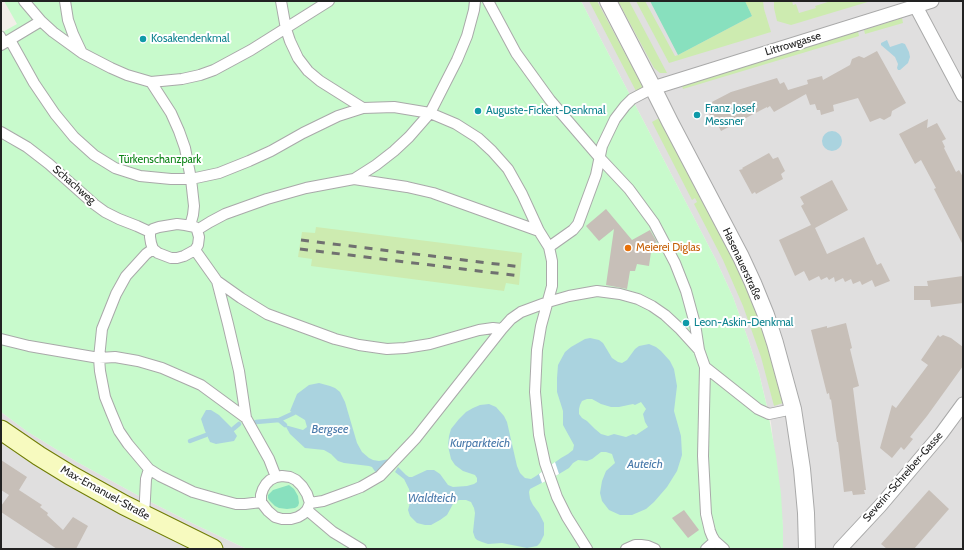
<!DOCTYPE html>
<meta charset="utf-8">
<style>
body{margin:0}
#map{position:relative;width:964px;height:550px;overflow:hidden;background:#f2efe9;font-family:Cabin,sans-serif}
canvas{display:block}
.frame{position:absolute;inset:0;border:2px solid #222;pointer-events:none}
</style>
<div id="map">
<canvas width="964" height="550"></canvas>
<div class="frame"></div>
</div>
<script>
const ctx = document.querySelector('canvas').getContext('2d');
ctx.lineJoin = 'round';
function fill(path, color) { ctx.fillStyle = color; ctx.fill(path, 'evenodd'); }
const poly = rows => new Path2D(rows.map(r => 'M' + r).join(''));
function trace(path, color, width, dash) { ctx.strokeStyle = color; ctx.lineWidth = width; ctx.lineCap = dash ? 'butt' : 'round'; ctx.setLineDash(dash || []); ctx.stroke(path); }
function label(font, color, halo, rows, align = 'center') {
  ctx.font = font + ' Cabin,sans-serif'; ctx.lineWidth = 4; ctx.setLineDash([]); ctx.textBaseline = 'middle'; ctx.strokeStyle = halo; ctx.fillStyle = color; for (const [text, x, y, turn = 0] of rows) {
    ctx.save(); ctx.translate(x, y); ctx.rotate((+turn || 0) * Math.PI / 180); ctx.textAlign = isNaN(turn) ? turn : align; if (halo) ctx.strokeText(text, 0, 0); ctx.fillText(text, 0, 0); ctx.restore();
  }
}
fill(poly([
 [581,1,963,1,963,549,783,549,783,527,771,423,759,373,748,339,733,297,716,260],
 [1,412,28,432,77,462,141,497,194,524,247,549,1,549]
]), '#e0dfdf');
fill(poly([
 [589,1,597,1,644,89,637,93],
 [618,1,629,1,667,73,660,73,654,68],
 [636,1,645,1,675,56,678,55,752,16,745,1,763,1,764,9,771,32,669,63],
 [774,1,792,1,793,5,796,4,799,13,816,8,815,6,831,1,871,1,791,25,777,21,774,8],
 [902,18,903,23,865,34,864,30],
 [858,31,859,36,683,89,682,86],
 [659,118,723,237,740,272,753,304,765,337,783,403,774,406,761,357,743,306,723,260,694,204,697,202,695,198,692,200,652,122],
 [222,225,519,229,529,297,208,253]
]), '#cdebb0');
fill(poly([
 [4,1,581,1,716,260,733,297,748,339,759,373,767,407,776,456,781,494,783,527,783,549,247,549,194,524,141,497,77,462,28,432,1,412,1,33,17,24],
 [316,227,522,253,519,285,506,283,504,291,311,266,312,259,298,257,302,232,315,233]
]), '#c8facc');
fill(poly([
 [650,1,745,1,752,16,678,55],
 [289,485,294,489,298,496,299,503,298,506,295,508,287,509,279,508,275,506,269,500,268,498,268,495,273,490]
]), '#88e0be');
fill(poly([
 [887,40,890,47,902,43,905,44,909,52,910,57,908,63,900,70,898,70,897,68,898,64,895,57,881,45,881,43],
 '822 141a10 10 0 1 1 20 0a10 10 0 1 1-20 0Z',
 [590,338,599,340,603,343,612,358,618,362,622,363,627,360,635,349,639,346,649,344,656,347,661,351,670,361,674,369,677,386,674,411,681,436,682,455,677,471,667,487,654,502,646,509,632,515,620,515,609,510,602,501,600,493,602,481,606,471,615,463,612,454,606,452,601,452,592,459,587,461,578,460,573,463,569,468,559,474,530,489,529,492,530,499,533,505,539,513,544,523,544,535,540,543,537,546,527,548,502,543,488,544,482,542,477,540,475,538,473,532,475,513,474,508,471,502,466,500,459,500,453,504,447,515,440,520,431,525,425,525,417,523,410,516,408,510,411,499,409,489,404,479,395,472,398,467,406,475,409,477,412,477,427,470,434,470,440,474,448,485,453,487,467,486,474,484,477,482,477,478,475,475,463,471,455,465,451,459,448,446,449,436,451,429,459,419,466,412,473,408,480,405,489,404,496,407,504,416,507,422,517,466,520,473,525,478,531,479,536,476,561,458,568,454,573,450,574,445,563,425,563,411,557,392,557,378,558,365,565,352,571,347,585,339],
 [587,399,592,399,601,404,611,407,619,407,633,404,635,405,641,402,646,409,643,414,645,422,648,427,636,435,633,434,626,437,614,434,608,436,601,434,595,429,587,421,582,418,579,414,579,409,580,405,582,401],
 [319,383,330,386,335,388,340,392,345,402,357,443,362,452,369,458,373,460,379,461,389,459,376,473,372,467,369,466,344,463,338,461,331,454,324,450,305,448,290,434,285,425,303,430,307,427,305,420,290,411,297,394,309,385],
 [206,410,211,410,219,415,231,427,237,436,234,441,216,444,210,442,205,431,201,419]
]), '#aad3df');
fill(poly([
 [555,462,559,474,542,483,539,474]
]), '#fff');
trace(poly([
 [279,420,294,413],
 [256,422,279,420,285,425],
 [233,429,239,424],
 [190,441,206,435]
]), '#aad3df', 4.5);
fill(poly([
 [877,51,906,103,892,111,891,116,884,120,880,118,870,122,858,98,833,105,834,111,821,115,820,110,817,110,815,104,810,105,806,94,774,112,770,106,767,108,767,107,721,131,718,125,715,126,708,111,711,110,708,104,731,92,777,78,780,84,784,82,788,90,808,84,807,80,822,76,823,80,850,65,852,59,859,56,864,58],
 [928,119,927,128,937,123,946,139,942,141,945,147,944,148,956,172,959,170,963,177,963,245,934,189,936,188,921,160,915,164,899,134],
 [769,153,773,159,778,157,785,171,781,174,783,179,756,194,755,192,752,194,739,170,743,169,742,168],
 [832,180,848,210,815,228,827,254,864,237,877,265,881,263,890,281,875,287,872,280,862,285,860,281,853,284,851,279,845,282,843,278,835,282,834,277,829,280,827,277,821,280,819,276,809,281,804,271,795,276,779,240,811,225,801,206,804,204,800,197],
 [606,209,632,240,650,230,657,242,652,245,649,266,637,264,635,271,630,271,627,289,606,285,614,229,599,241,586,226],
 [963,276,963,303,931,307,930,300,914,300,914,286,928,286,927,281],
 [846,323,852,348,850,349,859,386,853,388,866,490,864,490,865,494,853,495,852,491,844,492,838,442,837,442,831,399,830,400,829,393,827,394,811,330,827,326,827,328],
 [938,335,940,337,943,335,951,338,963,347,963,366,927,416,910,437,913,439,904,450,901,447,892,458,880,448,892,405,896,408,928,365,921,360],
 [1,460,27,477,19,490,42,505,40,507,48,513,47,515,63,530,73,517,88,526,76,549,57,549,1,512,1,506,9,495,1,490],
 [929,490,949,509,914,549,887,549,881,544],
 [684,510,699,530,688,538,672,518]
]), '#c7bfb8');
const service = poly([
 [1,35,5,42]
]);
const pedestrian = poly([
 [24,1,41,21,53,32,82,53,111,68,127,75,151,82,182,79,200,75,214,70,251,50,329,1],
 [65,1,68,20,73,34,81,51],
 [281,1,286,29,290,41,298,58,308,71,320,81,347,98,363,108],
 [488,1,516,53,550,100,599,157,629,189,654,223,675,263,686,291,695,324,699,350,705,367,703,456,706,514,710,531,712,536,715,541,724,549],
 [10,40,34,83,55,114,74,137,94,155,115,168,140,176,171,179,191,179,219,173,249,161,271,151,303,133,338,116,363,108,394,107,430,113,456,124,478,138,492,151,508,169,522,194,539,231,549,247,552,261,552,286,541,326,537,350,535,392,539,435,545,463,557,497,567,517,587,549],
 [1,45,41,21],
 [151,82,171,113,179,131,185,148,191,179,194,206,193,215,190,226],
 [1,132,27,147,49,164,94,204,105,212,119,219,137,226,150,232],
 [354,179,376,165,394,151,409,137,430,113,457,60,467,36,474,10,475,1],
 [177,224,185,225,195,227,197,230,199,237,198,245,195,250,184,256,177,258,171,258,158,253,153,249,151,243,150,237,150,232,153,229,159,227,177,224],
 [197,230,210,222,225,214,267,199,306,188,354,179,407,187,433,193,539,231],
 [549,247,573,230,578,224,596,175,602,146,615,119,625,106,632,99,653,88],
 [153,249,146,254,126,276,116,294,102,329,99,358,100,371,105,397,111,412,119,431,128,444,149,469,160,476,193,492,221,500,236,504,245,504,261,502],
 [195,250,217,281,228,324,239,371,246,418],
 [217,281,241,298,267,314,335,339,359,345,387,349,405,348,430,344,479,330,493,328,502,329,511,319,521,312,548,302,569,296,597,291,620,294,638,299,652,306,665,315,679,328,699,350],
 [1,339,29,346,99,358,115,357,138,361,162,368,201,385,246,418,269,459,276,477],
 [705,367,758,409,769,414,793,409],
 [282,476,290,477,296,480,302,486,307,494,310,503,307,510,303,514,298,517,291,519,282,519,275,517,268,511,261,502,261,495,263,489,266,484,270,480,276,477,282,476],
 [310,503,323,501,345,493,361,487,380,476,416,438,502,329],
 [307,510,333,532,361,549],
 [144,514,145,499,146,479,149,469],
 [626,549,635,545,641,545,648,546,655,549],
 [706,549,715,541]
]);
const minor = poly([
 [913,1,963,95],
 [653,88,932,1],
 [840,549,880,506,941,434,963,404]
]);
const tertiary = poly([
 [608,1,653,88,670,122,741,257,753,283,766,315,775,343,793,409,802,469,806,513,807,549]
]);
const secondary = poly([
 [1,430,39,456,70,475,124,505,213,549]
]);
trace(service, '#a9a9a9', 9);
trace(pedestrian, '#a9a9a9', 12);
trace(minor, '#a9a9a9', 15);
trace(tertiary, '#a9a9a9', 18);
trace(secondary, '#707d05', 21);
trace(service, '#fff', 7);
trace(pedestrian, '#fff', 10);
trace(minor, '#fff', 13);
trace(tertiary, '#fff', 16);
trace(secondary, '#f7fabf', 19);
trace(poly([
 [301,240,521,267],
 [300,249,520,276]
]), '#707070', 3, [8, 8]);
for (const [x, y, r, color] of [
 [143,39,4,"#0f9aa8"],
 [478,111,4,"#0f9aa8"],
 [697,115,4,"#0f9aa8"],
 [628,248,4,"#e8710a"],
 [686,323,4,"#0f9aa8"]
]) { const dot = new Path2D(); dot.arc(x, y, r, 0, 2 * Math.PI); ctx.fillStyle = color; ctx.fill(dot); trace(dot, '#fff', 1.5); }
label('11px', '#0d838f', '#fff', [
 ["Kosakendenkmal",151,39],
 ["Franz Josef",705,109],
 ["Messner",705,122],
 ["Auguste-Fickert-Denkmal",486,111],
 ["Leon-Askin-Denkmal",694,323]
], 'left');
label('11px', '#222', '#fff', [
 ["Littrowgasse",793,44,-17],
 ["Schachweg",74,185,41],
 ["Hasenauerstraße",742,264,65],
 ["Severin-Schreiber-Gasse",903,477,-49],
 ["Max-Emanuel-Straße",105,493,29]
]);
label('11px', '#0c8416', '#fff', [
 ["Türkenschanzpark",160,160]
]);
label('11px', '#c56008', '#fff', [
 ["Meierei Diglas",636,248]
], 'left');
label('italic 12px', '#4a7aab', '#fff', [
 ["Bergsee",330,429],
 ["Kurparkteich",480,443],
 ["Auteich",645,464],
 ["Waldteich",432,498]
]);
</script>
